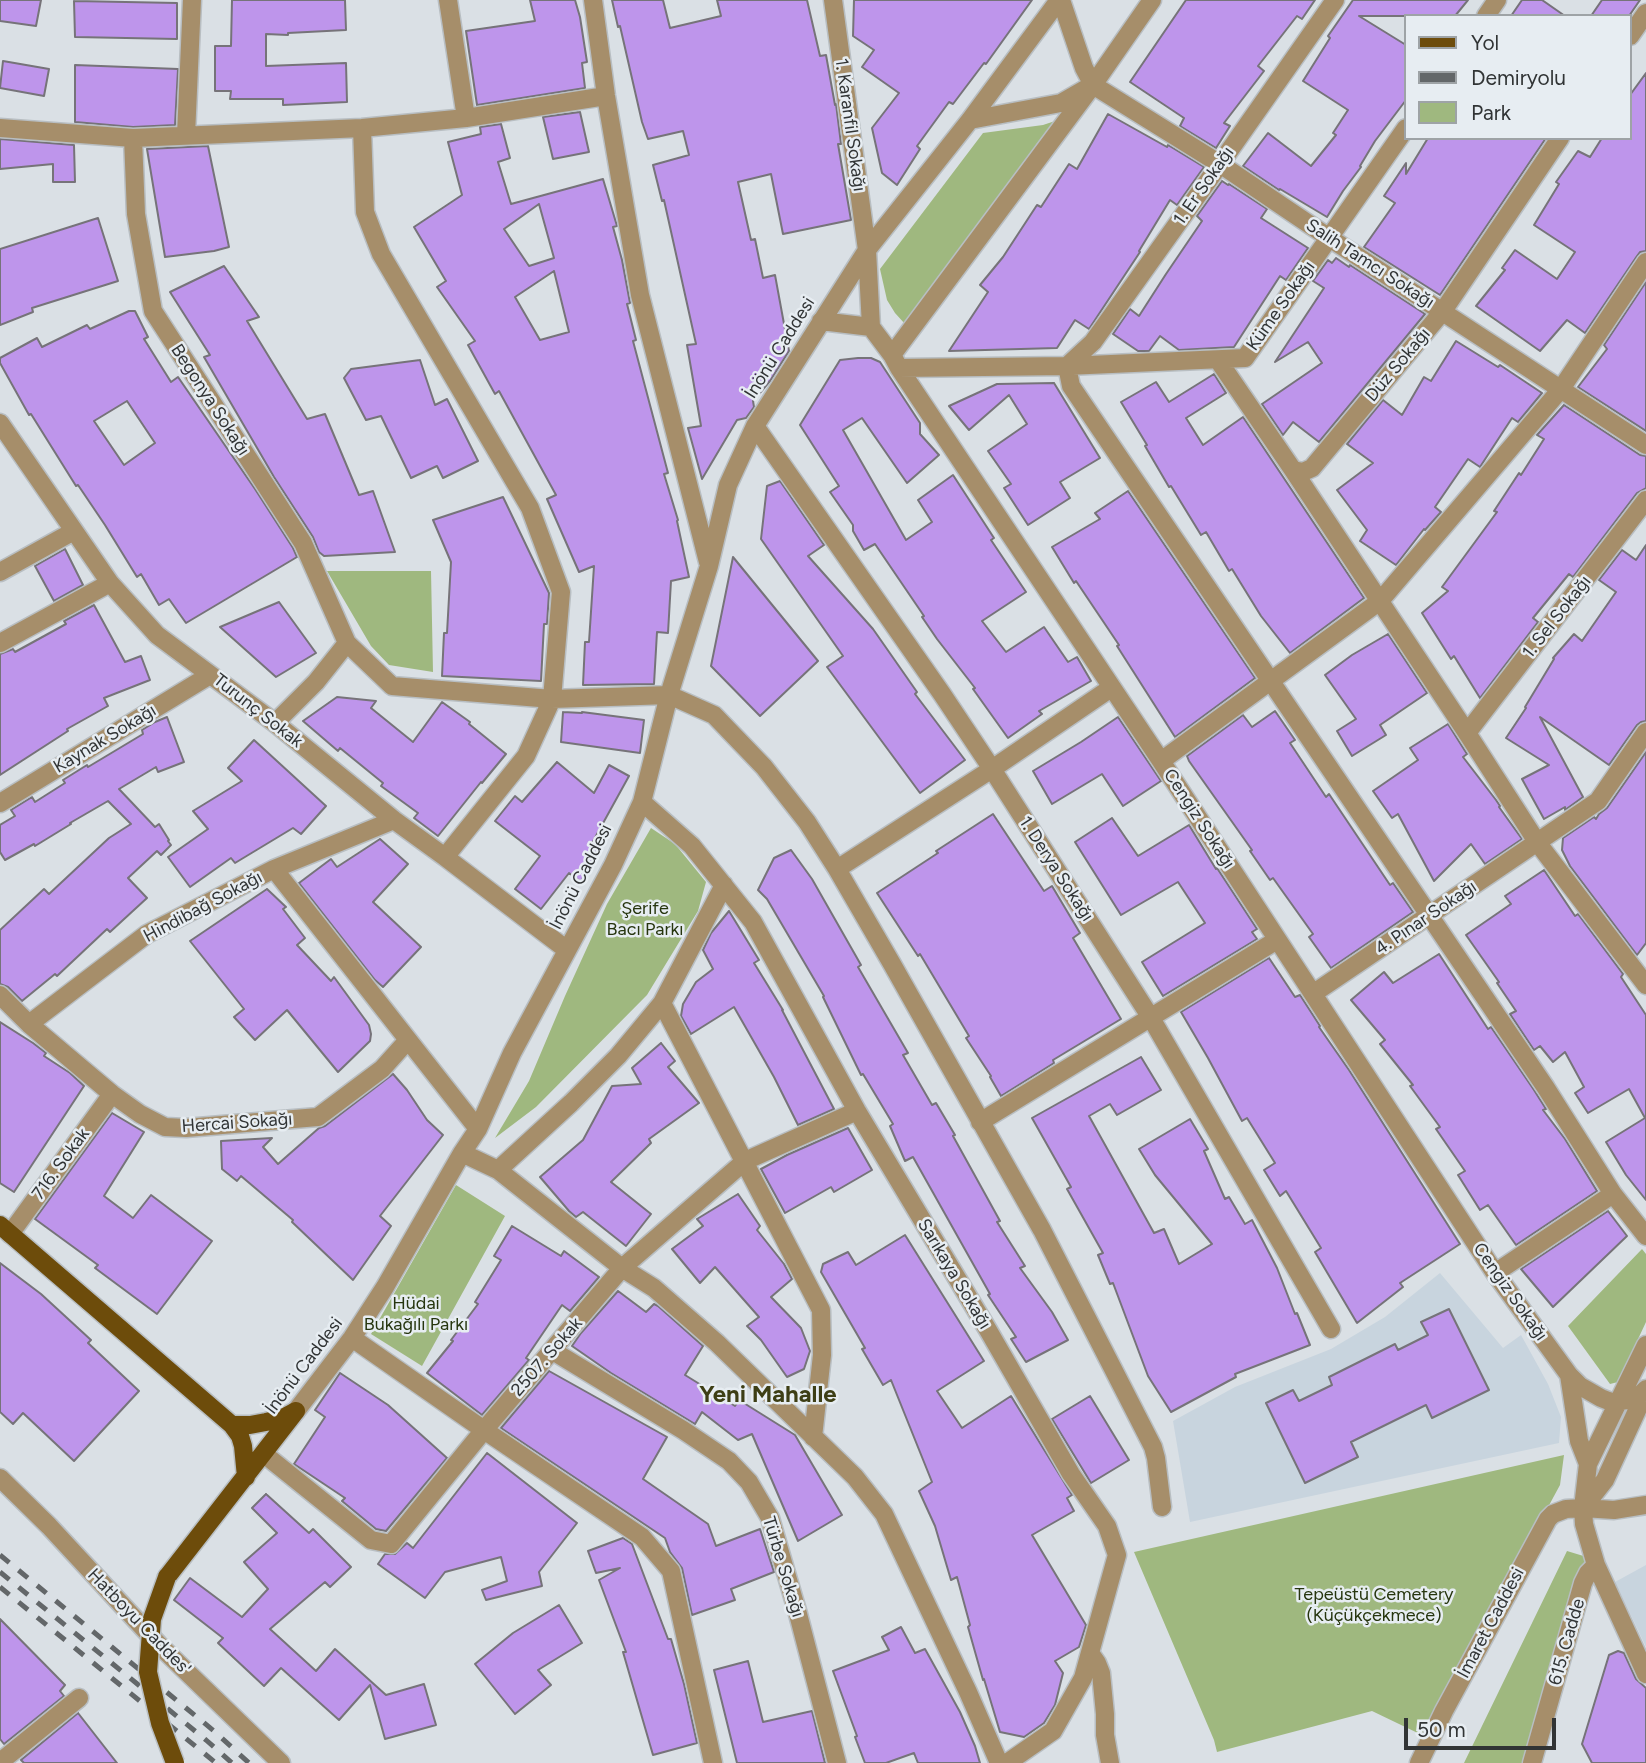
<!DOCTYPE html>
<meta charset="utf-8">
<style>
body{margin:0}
#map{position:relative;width:1646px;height:1763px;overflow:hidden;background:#dae0e5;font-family:Figtree,sans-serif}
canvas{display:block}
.legend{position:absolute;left:1404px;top:14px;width:228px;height:126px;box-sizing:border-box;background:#e7edf2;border:2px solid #9ea3a6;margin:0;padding:9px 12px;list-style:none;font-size:21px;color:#313435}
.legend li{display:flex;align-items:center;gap:14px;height:35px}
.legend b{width:35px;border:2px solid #9ea3a6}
.scale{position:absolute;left:1404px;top:1718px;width:152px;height:32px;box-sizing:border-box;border:4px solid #313435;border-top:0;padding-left:9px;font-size:21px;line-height:24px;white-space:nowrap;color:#313435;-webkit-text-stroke:5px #e7edf2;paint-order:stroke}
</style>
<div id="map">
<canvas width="1646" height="1763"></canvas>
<ul class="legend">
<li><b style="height:9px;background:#6d4c0b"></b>Yol</li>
<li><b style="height:9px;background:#636769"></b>Demiryolu</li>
<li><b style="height:19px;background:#9fb87f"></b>Park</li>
</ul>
<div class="scale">50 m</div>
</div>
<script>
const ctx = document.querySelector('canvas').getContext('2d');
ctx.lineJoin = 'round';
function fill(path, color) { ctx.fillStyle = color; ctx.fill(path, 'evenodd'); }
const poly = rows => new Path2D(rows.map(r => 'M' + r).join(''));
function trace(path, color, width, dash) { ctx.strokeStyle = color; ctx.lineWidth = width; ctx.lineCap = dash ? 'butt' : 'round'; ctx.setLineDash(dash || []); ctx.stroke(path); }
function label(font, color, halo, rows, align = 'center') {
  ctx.font = font + ' Figtree,sans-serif'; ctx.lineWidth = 5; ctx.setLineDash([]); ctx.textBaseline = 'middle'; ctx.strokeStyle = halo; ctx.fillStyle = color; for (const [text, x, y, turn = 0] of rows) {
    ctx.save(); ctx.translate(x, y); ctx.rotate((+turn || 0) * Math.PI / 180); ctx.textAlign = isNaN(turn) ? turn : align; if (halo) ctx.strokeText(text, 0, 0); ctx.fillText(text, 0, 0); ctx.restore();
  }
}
fill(poly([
 [1440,1273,1503,1348,1521,1335,1548,1384,1561,1417,1559,1443,1190,1522,1173,1421,1235,1387,1331,1349,1385,1317],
 [1646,1565,1646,1647,1615,1582]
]), '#c8d4de');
fill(poly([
 [1061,119,905,324,895,313,887,300,880,269,983,133,1043,125],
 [327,571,431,571,433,672,389,665,371,646],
 [651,828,675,844,706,882,698,911,647,995,536,1107,495,1138,529,1081,565,996,607,904],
 [456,1185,505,1216,422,1366,371,1334],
 [1642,1249,1646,1254,1646,1322,1618,1382,1610,1384,1568,1326],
 [1564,1455,1560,1485,1424,1736,1372,1711,1217,1752,1214,1740,1134,1552],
 [1567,1551,1590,1558,1528,1763,1464,1763]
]), '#9fb87f');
const building = poly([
 [0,0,41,0,36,26,0,21,0,0],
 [232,0,345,0,346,30,288,33,288,35,266,34,266,66,346,63,347,102,283,105,283,99,230,99,231,91,215,91,215,46,231,46,232,0],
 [530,0,575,0,580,17,587,62,582,63,585,88,477,105,466,31,535,21,530,0],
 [612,0,663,0,670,28,721,16,717,0,807,0,820,56,826,55,835,105,836,104,841,144,838,144,851,220,783,234,771,174,738,182,751,240,755,239,763,278,775,275,789,351,770,381,753,401,754,407,746,418,737,420,702,479,688,428,701,426,687,345,696,344,664,200,662,201,653,165,689,155,683,131,648,139,642,122,620,26,618,27,612,0],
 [854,0,1032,0,986,64,984,63,953,104,949,102,917,146,920,149,897,185,882,173,872,128,899,93,862,67,874,50,853,36,854,0],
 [1186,0,1315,0,1302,19,1297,16,1258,66,1264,71,1224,123,1230,126,1216,148,1180,126,1184,118,1130,82,1186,0],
 [1353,0,1468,0,1455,16,1359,16,1406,45,1406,100,1375,141,1360,166,1361,167,1343,191,1327,217,1280,189,1279,190,1243,166,1268,133,1311,166,1336,135,1333,133,1348,110,1303,81,1330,38,1328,36,1353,0],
 [1522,0,1542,0,1565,16,1511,16,1522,0],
 [1602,0,1640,0,1629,16,1591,16,1602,0],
 [74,1,177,3,177,39,75,37,74,1],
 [3,61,49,69,44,96,0,88,3,61],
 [75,65,178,69,175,125,133,127,75,122,75,65],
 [1646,73,1646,251,1640,252,1637,256,1585,333,1567,320,1540,351,1476,306,1505,270,1502,268,1515,250,1557,279,1575,252,1534,225,1559,184,1556,182,1578,151,1590,157,1602,138,1630,138,1630,95,1646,73],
 [580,112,589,152,553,159,543,117,580,112],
 [1108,114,1167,147,1168,145,1204,167,1177,205,1170,200,1139,251,1140,252,1089,329,1075,320,1057,348,949,351,988,292,980,285,1003,257,1037,205,1041,207,1069,164,1077,169,1108,114],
 [501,124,510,158,498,162,511,204,603,179,617,226,613,227,622,260,630,303,627,304,636,340,633,341,668,473,664,474,678,520,677,521,689,577,671,581,668,633,657,632,654,684,583,685,585,642,589,642,594,566,579,572,547,499,556,495,499,391,495,394,468,345,475,341,437,287,446,281,414,227,462,195,448,142,481,134,480,127,501,124],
 [539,204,554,258,529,266,504,229,539,204],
 [554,271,569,332,540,340,515,297,554,271],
 [1428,138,1546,138,1440,295,1364,247,1395,203,1384,196,1406,163,1406,174,1428,138],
 [0,139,74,145,75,182,53,182,53,164,0,169,0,139],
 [208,146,229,247,214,251,165,257,147,149,208,146],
 [1222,181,1228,185,1229,184,1267,209,1261,218,1308,248,1286,280,1280,276,1234,347,1179,350,1160,336,1149,351,1138,351,1113,334,1130,309,1139,316,1166,274,1202,221,1197,216,1222,181],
 [98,218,118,281,32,308,33,312,0,325,0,249,98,218],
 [1336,258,1349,267,1350,265,1425,314,1319,442,1293,422,1283,435,1262,404,1322,363,1308,342,1275,362,1324,288,1313,281,1328,260,1332,263,1336,258],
 [224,266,259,317,247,321,307,419,325,414,359,495,373,491,395,552,324,556,319,552,313,537,274,477,204,357,210,355,170,292,224,266],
 [1646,282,1646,431,1578,387,1607,349,1604,345,1646,282],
 [129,311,135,311,148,337,144,339,171,382,178,377,255,489,293,548,297,557,186,623,169,599,159,605,141,574,137,577,105,525,78,485,76,486,31,414,29,415,0,363,0,358,37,338,42,347,87,325,90,329,129,311],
 [127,401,155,443,124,465,94,421,127,401],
 [1456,341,1498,367,1500,365,1542,393,1518,422,1512,418,1480,467,1468,459,1435,507,1441,512,1425,530,1424,529,1396,565,1360,541,1367,530,1337,490,1373,463,1347,444,1383,400,1402,415,1424,377,1431,381,1456,341],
 [858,358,871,358,880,362,920,423,920,434,939,455,907,483,862,418,843,430,906,540,932,522,918,500,953,475,994,538,991,540,1026,592,982,621,1006,652,1044,627,1068,662,1077,657,1091,681,1039,711,1042,714,1008,738,973,689,975,688,937,639,922,617,924,616,875,544,864,550,853,531,853,525,830,492,839,486,800,425,840,360,858,358],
 [420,360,435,405,447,399,478,461,443,478,437,466,411,478,381,416,366,420,344,378,351,369,420,360],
 [1214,374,1226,393,1186,418,1203,445,1243,417,1364,598,1290,653,1261,616,1232,569,1229,571,1206,532,1201,535,1171,486,1169,487,1145,446,1147,445,1121,402,1156,382,1169,402,1214,374],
 [1054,383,1100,458,1060,482,1070,498,1028,525,1004,488,1011,484,988,451,1027,424,1009,395,969,430,949,406,997,384,1054,383],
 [1564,405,1640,455,1646,456,1646,488,1637,493,1573,577,1569,574,1533,618,1538,622,1480,698,1454,656,1451,659,1422,613,1448,591,1442,587,1497,512,1494,511,1519,473,1521,475,1544,439,1537,435,1564,405],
 [780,481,824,545,808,556,873,629,917,692,915,694,965,760,920,793,827,667,843,656,761,539,767,486,780,481],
 [1128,491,1255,678,1175,737,1117,646,1119,645,1076,581,1074,583,1052,547,1100,519,1095,513,1128,491],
 [503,497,549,593,547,624,544,624,541,681,442,676,444,633,447,633,451,562,433,520,503,497],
 [1646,545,1646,721,1641,722,1637,725,1609,765,1540,717,1583,797,1565,810,1565,807,1544,819,1522,779,1549,765,1506,738,1526,708,1525,707,1554,659,1553,658,1574,634,1582,641,1616,592,1599,580,1622,550,1636,560,1646,545],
 [65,549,83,585,54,601,35,566,65,549],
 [733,557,818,661,760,716,711,666,733,557],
 [279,602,316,653,276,677,220,627,279,602],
 [94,605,125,662,141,656,150,680,104,698,108,706,67,729,68,731,0,775,0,654,13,649,15,652,66,624,64,621,94,605],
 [1388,634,1427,693,1380,725,1386,735,1352,756,1337,731,1356,719,1325,675,1352,655,1388,634],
 [337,697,376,701,371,708,413,742,442,702,470,722,469,724,506,754,482,783,481,782,438,836,414,818,418,813,381,786,383,783,340,748,338,751,303,721,337,697],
 [1275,711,1295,740,1290,743,1326,797,1329,794,1390,885,1393,883,1413,912,1331,968,1309,937,1313,934,1273,878,1270,880,1250,851,1252,850,1189,761,1187,756,1243,715,1252,727,1275,711],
 [563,712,582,713,582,712,644,720,640,753,561,742,563,712],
 [167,717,184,762,158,772,156,767,119,789,155,827,159,824,169,840,168,841,171,845,161,855,157,851,128,878,147,898,110,932,107,929,57,976,55,974,22,1001,8,987,0,984,0,930,44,889,49,894,109,838,131,824,108,801,70,823,71,824,35,846,34,844,5,860,0,852,0,825,15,816,11,810,32,797,35,802,65,783,63,780,87,765,88,767,143,734,142,730,155,722,167,717],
 [1118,717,1161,781,1123,806,1102,774,1052,804,1033,771,1081,742,1118,717],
 [1448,724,1467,754,1463,757,1496,800,1500,806,1499,807,1522,839,1485,864,1471,844,1434,881,1398,814,1392,818,1373,791,1418,760,1410,748,1448,724],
 [254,740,326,806,301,834,293,828,235,863,231,858,190,887,168,857,208,829,193,811,242,781,228,768,254,740],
 [1646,752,1646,943,1637,955,1570,866,1562,850,1563,838,1594,817,1596,819,1599,814,1607,808,1646,752],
 [557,762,594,793,609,765,629,776,591,845,597,850,581,882,569,873,541,909,515,889,540,856,495,821,515,796,522,802,557,762],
 [993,814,1044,891,1052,886,1080,933,1073,938,1121,1019,1053,1060,1054,1063,1001,1096,990,1077,991,1076,966,1038,969,1036,920,954,918,956,877,893,938,853,936,851,993,814],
 [1112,818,1138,856,1189,825,1216,869,1217,868,1257,929,1252,932,1257,939,1163,996,1142,962,1205,923,1178,882,1121,915,1075,842,1112,818],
 [380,839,408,864,373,902,421,947,383,987,375,980,299,883,331,859,337,867,380,839],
 [791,850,812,879,861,965,858,967,908,1053,903,1055,932,1105,936,1103,955,1135,953,1136,1000,1221,997,1222,1025,1266,1020,1268,1052,1312,1068,1340,1026,1362,1011,1339,1016,1337,988,1295,990,1294,913,1157,905,1161,890,1126,893,1124,863,1074,861,1075,823,997,824,996,767,899,758,890,774,858,791,850],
 [1544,870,1575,916,1578,914,1623,974,1621,977,1646,1015,1646,1200,1626,1175,1606,1142,1645,1118,1629,1089,1588,1113,1575,1093,1584,1087,1565,1052,1553,1062,1540,1046,1534,1050,1510,1014,1516,1011,1497,983,1499,982,1466,935,1511,904,1505,896,1544,870],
 [267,889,286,907,283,909,305,938,297,945,331,981,334,977,369,1025,371,1034,370,1041,338,1072,287,1010,255,1040,234,1017,244,1009,190,941,267,889],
 [729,911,759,960,754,963,783,1010,782,1010,834,1109,798,1125,774,1077,734,1007,691,1034,681,1016,683,1004,696,982,713,969,703,950,711,933,729,911],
 [1439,954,1488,1029,1491,1027,1534,1090,1546,1109,1543,1110,1565,1139,1597,1191,1516,1245,1488,1205,1480,1210,1458,1175,1465,1171,1436,1129,1440,1127,1410,1086,1413,1085,1380,1044,1385,1040,1351,1000,1384,972,1393,983,1439,954],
 [1269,958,1295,997,1300,995,1320,1026,1319,1027,1349,1070,1460,1244,1400,1283,1403,1287,1357,1323,1315,1252,1321,1248,1286,1191,1280,1196,1264,1170,1275,1163,1247,1118,1242,1121,1208,1058,1181,1012,1269,958],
 [0,1022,33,1043,46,1053,44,1056,70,1073,84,1086,14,1192,0,1183,0,1022],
 [661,1043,675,1061,668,1067,699,1103,649,1139,651,1143,611,1182,651,1214,626,1246,583,1212,576,1217,569,1211,540,1177,583,1140,612,1086,641,1084,632,1068,661,1043],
 [1141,1057,1161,1090,1117,1115,1110,1104,1089,1116,1154,1233,1164,1229,1179,1264,1212,1244,1155,1175,1139,1149,1190,1119,1208,1149,1204,1151,1225,1199,1229,1197,1245,1224,1252,1220,1277,1268,1295,1314,1297,1313,1310,1345,1235,1374,1236,1377,1171,1412,1148,1376,1113,1283,1110,1284,1098,1255,1103,1253,1067,1189,1071,1187,1032,1118,1141,1057],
 [393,1074,407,1090,427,1120,443,1135,380,1216,391,1226,353,1280,292,1222,293,1220,241,1176,237,1181,222,1169,221,1141,272,1138,263,1147,278,1164,319,1128,325,1126,393,1074],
 [112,1113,144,1132,104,1196,133,1218,151,1195,212,1241,157,1314,95,1268,98,1265,35,1219,112,1113],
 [848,1128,872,1170,834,1192,831,1187,785,1213,761,1169,787,1155,848,1128],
 [738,1194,760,1226,757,1230,784,1264,792,1279,771,1297,801,1328,810,1351,804,1369,787,1377,761,1340,747,1326,759,1317,715,1267,700,1283,672,1249,703,1226,697,1219,738,1194],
 [1608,1211,1627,1236,1553,1307,1521,1269,1608,1211],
 [512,1226,561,1256,564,1251,599,1277,570,1311,562,1305,526,1358,529,1360,482,1415,427,1373,453,1341,451,1340,478,1304,475,1302,501,1260,494,1256,512,1226],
 [905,1235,984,1361,937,1391,962,1428,1011,1396,1072,1495,1067,1498,1074,1511,1032,1535,1086,1625,1079,1647,1055,1661,1063,1673,1055,1705,1044,1723,1024,1737,1000,1732,984,1679,983,1680,968,1627,970,1625,957,1577,951,1580,935,1526,919,1491,932,1482,891,1380,883,1385,862,1349,865,1348,821,1272,823,1264,848,1252,856,1265,905,1235],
 [0,1263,41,1294,91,1340,88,1343,139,1391,74,1461,23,1413,13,1424,0,1412,0,1263],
 [618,1291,646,1312,654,1304,658,1306,703,1346,685,1375,735,1406,739,1400,795,1435,842,1515,798,1541,752,1434,738,1440,702,1412,695,1424,611,1373,572,1346,581,1333,618,1291],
 [1449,1309,1489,1390,1432,1418,1426,1405,1351,1442,1358,1457,1305,1483,1266,1403,1293,1390,1299,1401,1332,1385,1329,1377,1395,1344,1398,1350,1428,1335,1421,1322,1449,1309],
 [549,1371,667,1437,643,1479,708,1524,716,1546,760,1529,774,1572,731,1589,735,1600,692,1615,682,1568,670,1552,665,1538,501,1428,549,1371],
 [340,1373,388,1405,447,1458,386,1531,376,1529,342,1501,345,1498,294,1464,325,1417,315,1410,340,1373],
 [1090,1396,1129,1460,1091,1483,1052,1419,1090,1396],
 [487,1453,577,1523,539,1572,542,1586,486,1600,482,1590,507,1581,501,1557,445,1572,425,1598,378,1564,385,1554,395,1554,407,1543,413,1548,487,1453],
 [266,1494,309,1533,313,1529,351,1567,330,1587,325,1582,270,1629,316,1671,335,1649,386,1695,424,1684,436,1725,385,1739,370,1685,339,1720,281,1668,264,1686,218,1643,223,1638,174,1600,190,1578,242,1617,268,1589,244,1562,277,1533,252,1508,266,1494],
 [623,1538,632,1544,668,1639,671,1639,684,1684,697,1743,653,1755,623,1652,626,1652,599,1580,620,1568,596,1573,588,1551,623,1538],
 [559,1605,582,1643,538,1670,551,1685,515,1714,475,1664,513,1633,559,1605],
 [0,1619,65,1685,60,1691,64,1696,4,1744,0,1739,0,1619],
 [901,1627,915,1653,925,1649,960,1712,975,1746,980,1763,918,1763,914,1753,886,1763,865,1763,855,1737,857,1736,833,1671,889,1650,882,1637,901,1627],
 [1618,1651,1624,1653,1636,1679,1646,1688,1646,1763,1592,1763,1582,1744,1609,1655,1618,1651],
 [748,1661,763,1722,812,1711,825,1763,737,1763,714,1670,748,1661],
 [78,1713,117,1763,24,1763,21,1760,78,1713]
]);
fill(building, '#be95eb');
trace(building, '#767379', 2);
const minor = poly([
 [448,0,466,118],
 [593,0,606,96,640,295,708,562],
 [833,0,867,250,871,327,892,355,899,368,1161,761,1495,1273,1569,1375,1580,1386,1601,1398,1611,1402,1628,1400,1641,1394,1646,1389],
 [1061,0,1084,68,1093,85],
 [1335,0,1220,164,1093,342,1067,366,1071,386,1546,1088,1613,1194,1646,1236],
 [1486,16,1497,0],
 [1630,36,1646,13],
 [1093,85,1220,164,1328,237,1646,445],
 [970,120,1061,103,1087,88],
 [0,128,133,138,362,128,466,118,606,96],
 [362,128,365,212,381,254,530,508,561,592,552,699,526,756,445,857],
 [186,135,192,0],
 [133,138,136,214,153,311,303,543,347,643],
 [821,321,871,327],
 [892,355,1093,85,1152,0],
 [1218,360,1293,470,1467,733,1537,842,1646,985],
 [899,368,1067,366,1245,358,1406,128],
 [0,423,110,583,157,635,275,723,394,820,445,857,567,950],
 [755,426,942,694,992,769,1151,1018,1331,1329],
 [1293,470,1303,472,1312,468,1443,311,1560,138],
 [0,572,74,531],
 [0,643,110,583],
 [275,723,316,682,347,643,392,686,552,699,669,695,714,715,764,767,807,822,837,869,892,964,1042,1230,1153,1447,1156,1458,1162,1507],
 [1467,733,1646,500],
 [1161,761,1380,601,1561,389,1646,262],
 [642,802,692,846,753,922,857,1111,988,1330,1071,1474,1107,1526,1117,1555,1083,1678,1053,1731,1007,1763],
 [0,803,210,675],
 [274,869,478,1129],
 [837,869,992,769,1111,688],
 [1314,993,1598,801,1646,732],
 [0,995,29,1024,112,1094,140,1114,165,1127,186,1128,318,1117,382,1069,408,1040],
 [662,1003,821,1310,822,1355,813,1437],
 [29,1024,147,934,274,869,394,820],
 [980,1122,1277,940],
 [462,1153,498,1170,622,1268,654,1288,717,1343,855,1477,884,1514,968,1692,999,1763],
 [498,1170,571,1103,618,1056,662,1003,724,885],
 [10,1234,112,1094],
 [1495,1273,1613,1194],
 [352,1338,484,1430,642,1537,671,1571,713,1763],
 [1646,1345,1588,1464,1583,1508,1584,1524,1596,1565,1646,1674],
 [553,1351,683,1430,729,1461,749,1482,770,1518,798,1614,837,1763],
 [1569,1375,1579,1441,1588,1464],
 [296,1411,352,1338,385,1287,462,1153,478,1129,512,1053,613,865,642,802,669,695,709,566,728,485,755,426,867,250,970,120,1059,0],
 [264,1454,371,1540,391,1544,484,1430,622,1268,745,1161,857,1111],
 [0,1478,49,1526,159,1645,281,1763],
 [1583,1508,1605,1480,1646,1391],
 [1090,1653,1097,1663,1101,1673,1105,1714,1105,1735,1110,1763],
 [0,1762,79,1698],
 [1419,1763,1444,1711,1548,1519,1553,1514,1566,1509,1583,1508,1614,1510,1646,1505],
 [1532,1763,1583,1583,1588,1573,1596,1565]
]);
const major = poly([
 [0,1225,232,1425,240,1436,243,1446,246,1477],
 [232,1425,250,1425,266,1422,283,1418,296,1411],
 [167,1577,296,1411]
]);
trace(minor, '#b8bec2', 21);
trace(major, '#b8bec2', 21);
trace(minor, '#a68e6a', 18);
trace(major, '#6d4c0b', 18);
trace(poly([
 [0,1555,214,1731,249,1763],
 [0,1572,206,1740,232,1763],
 [0,1587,216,1763]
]), '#636769', 5, [12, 12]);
const majorBridge = poly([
 [167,1577,152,1619,148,1672,160,1723,175,1763]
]);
trace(majorBridge, '#b8bec2', 21, []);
trace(majorBridge, '#6d4c0b', 18);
label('18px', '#313435', '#e7edf2', [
 ["1. Karanfil Sokağı",850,125,82],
 ["1. Er Sokağı",1204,186,-55],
 ["Salih Tamcı Sokağı",1370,264,33],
 ["Küme Sokağı",1281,306,-55],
 ["İnönü Caddesi",780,348,-58],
 ["Düz Sokağı",1398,365,-50],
 ["Begonya Sokağı",210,400,57],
 ["1. Sel Sokağı",1557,617,-52],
 ["Turunç Sokak",258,711,38],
 ["Kaynak Sokağı",105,739,-31],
 ["Cengiz Sokağı",1199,819,57],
 ["1. Derya Sokağı",1056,869,57],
 ["İnönü Caddesi",581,877,-63],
 ["Hindibağ Sokağı",203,907,-28],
 ["4. Pınar Sokağı",1426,918,-34],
 ["Hercai Sokağı",237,1123,-4],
 ["716. Sokak",61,1164,-54],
 ["Sarıkaya Sokağı",954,1274,59],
 ["Cengiz Sokağı",1510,1292,55],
 ["2507. Sokak",547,1357,-49],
 ["İnönü Caddesi",304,1366,-53],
 ["Türbe Sokağı",783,1567,73],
 ["Hatboyu Caddes'",139,1622,46],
 ["İmaret Caddesi",1491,1623,-62],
 ["615. Cadde",1567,1642,-74]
]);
label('18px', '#26350e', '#e7edf2', [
 ["Şerife",645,909],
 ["Bacı Parkı",645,930],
 ["Hüdai",416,1304],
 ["Bukağılı Parkı",416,1325],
 ["Tepeüstü Cemetery",1374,1595],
 ["(Küçükçekmece)",1374,1616]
]);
label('bold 24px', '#3d3e15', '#e7edf2', [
 ["Yeni Mahalle",768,1395]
]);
</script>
